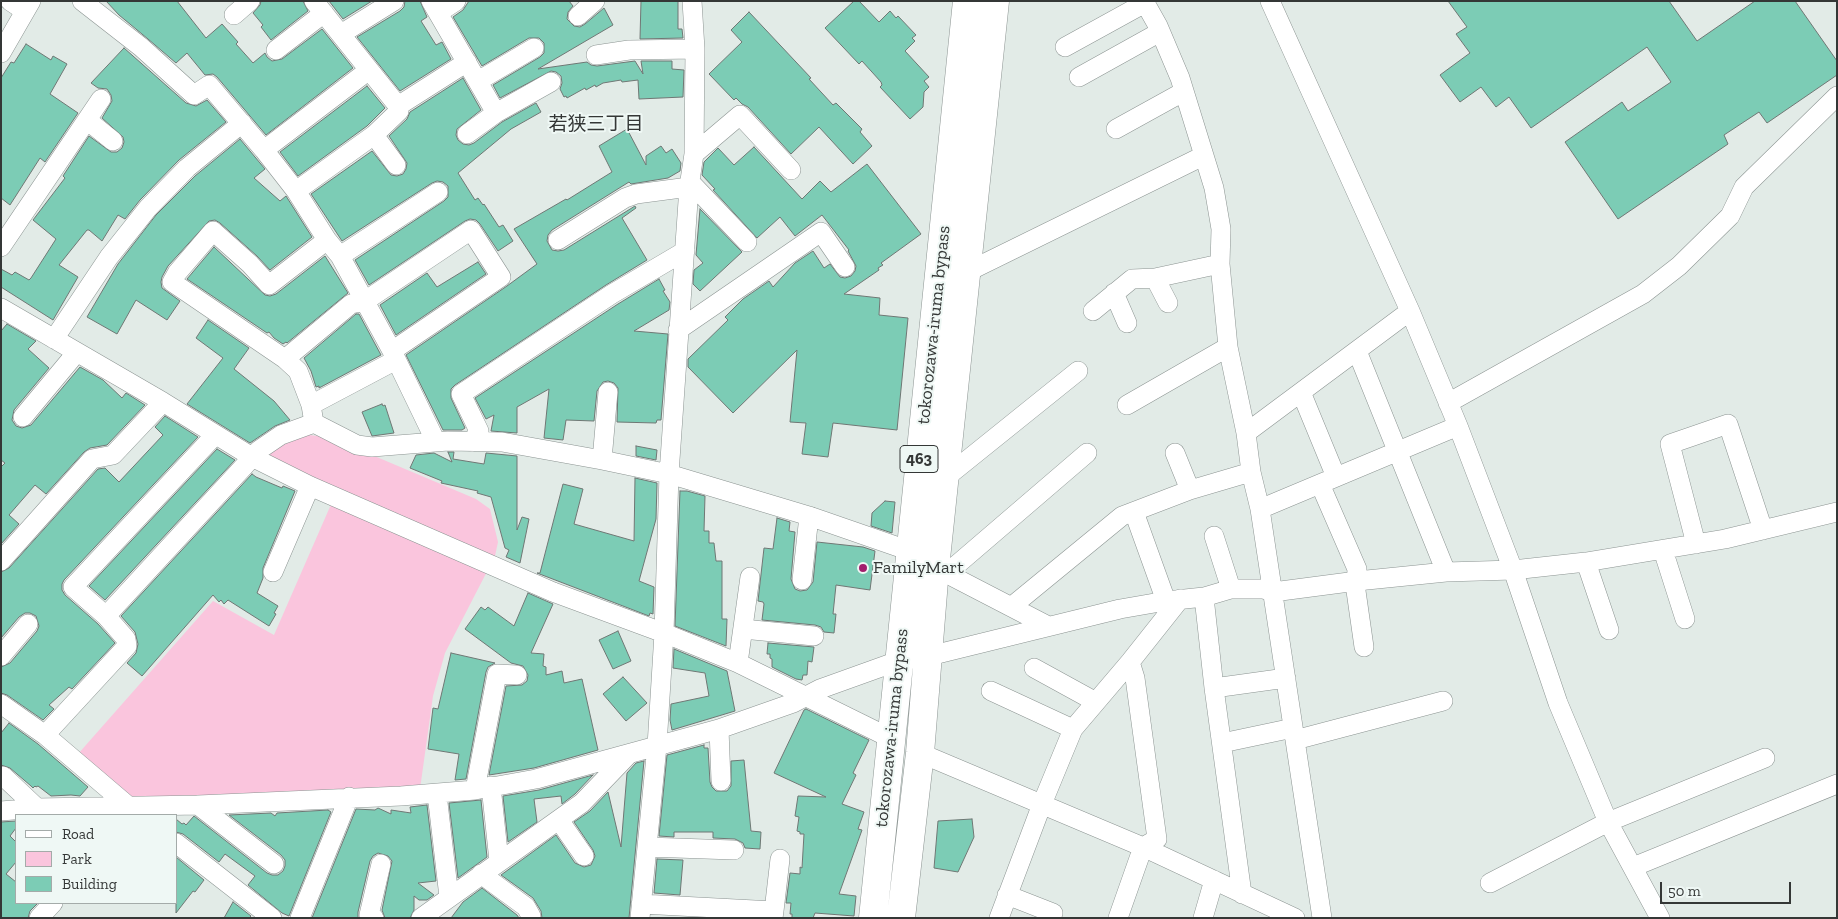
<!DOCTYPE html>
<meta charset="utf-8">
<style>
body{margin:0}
#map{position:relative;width:1838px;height:919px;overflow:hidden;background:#e2ebe7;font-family:"Zilla Slab",serif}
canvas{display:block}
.frame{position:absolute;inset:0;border:2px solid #343736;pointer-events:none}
.legend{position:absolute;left:15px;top:814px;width:162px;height:90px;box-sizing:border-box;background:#eff8f5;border:1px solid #a4aba9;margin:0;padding:6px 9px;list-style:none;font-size:15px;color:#343736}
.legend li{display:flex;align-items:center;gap:10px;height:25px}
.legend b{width:25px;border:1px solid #a4aba9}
.scale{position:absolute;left:1660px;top:882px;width:131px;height:22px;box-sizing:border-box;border:2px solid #343736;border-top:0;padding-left:6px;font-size:15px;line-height:18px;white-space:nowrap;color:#343736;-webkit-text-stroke:4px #eff8f5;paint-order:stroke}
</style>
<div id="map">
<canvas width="1838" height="919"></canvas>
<div class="frame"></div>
<ul class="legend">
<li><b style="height:6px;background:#fff"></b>Road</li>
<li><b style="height:14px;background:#fac5dd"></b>Park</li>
<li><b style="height:14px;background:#7cccb5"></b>Building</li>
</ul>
<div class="scale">50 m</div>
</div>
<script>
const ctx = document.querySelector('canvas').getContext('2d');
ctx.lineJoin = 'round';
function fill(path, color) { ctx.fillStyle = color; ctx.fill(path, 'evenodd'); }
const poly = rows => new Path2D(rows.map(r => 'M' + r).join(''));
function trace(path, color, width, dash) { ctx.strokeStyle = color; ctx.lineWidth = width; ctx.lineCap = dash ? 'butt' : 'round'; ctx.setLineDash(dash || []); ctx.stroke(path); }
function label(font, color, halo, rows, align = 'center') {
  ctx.font = font + ' "Zilla Slab","Noto Sans JP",serif'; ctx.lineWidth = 4; ctx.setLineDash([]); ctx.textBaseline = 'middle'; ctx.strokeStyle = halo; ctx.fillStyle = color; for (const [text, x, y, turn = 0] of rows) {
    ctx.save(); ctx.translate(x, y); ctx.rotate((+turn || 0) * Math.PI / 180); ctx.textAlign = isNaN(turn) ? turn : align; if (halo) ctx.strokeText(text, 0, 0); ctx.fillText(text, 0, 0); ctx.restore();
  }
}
fill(poly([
 [309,435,326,437,346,444,476,499,490,509,498,542,495,556,445,653,433,696,420,789,325,790,131,799,78,754,213,601,274,635,336,493,265,457,288,441]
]), '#fac5dd');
const building = poly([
 [106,1,177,1,206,38,222,24,238,42,236,44,253,63,265,53,267,57,272,61,282,59,322,29,353,68,266,135,217,77,213,74,205,75,187,53,176,63,148,39,119,15,106,1],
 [261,1,303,1,308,11,271,40,261,27,263,25,253,13,260,5,261,1],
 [329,1,372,1,343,19,329,1],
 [405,1,420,1,427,17,421,21,436,45,442,42,451,59,400,91,357,37,400,11,404,7,405,1],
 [469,1,569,1,573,6,568,12,567,19,574,26,580,27,585,24,604,8,613,25,538,69,587,62,591,65,597,66,635,61,643,74,641,61,672,61,672,69,684,70,683,97,639,99,638,80,622,82,621,80,603,83,596,87,595,85,586,90,585,88,567,98,566,96,564,97,560,89,562,83,561,76,556,72,551,71,500,98,493,85,540,57,544,53,544,43,539,38,529,38,482,66,453,17,463,10,469,1],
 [641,1,678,1,678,29,682,29,683,38,640,39,641,1],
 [854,1,859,1,879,22,890,11,896,18,898,16,916,35,912,38,915,41,905,51,929,77,924,81,929,87,924,92,923,107,910,119,880,87,882,85,881,82,862,61,859,64,825,28,854,1],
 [1448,1,1669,1,1697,41,1755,1,1795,1,1837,61,1837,75,1767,123,1759,112,1724,135,1728,144,1618,219,1565,142,1622,102,1628,111,1671,82,1647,47,1531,128,1509,97,1496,107,1481,87,1460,102,1440,75,1470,53,1456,34,1467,27,1448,1],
 [749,12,811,78,809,79,833,105,836,103,862,129,860,132,872,146,853,164,819,127,791,154,748,107,742,104,736,98,734,100,709,74,742,42,731,30,749,12],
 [26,44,51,60,53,56,67,64,50,94,78,113,45,162,40,158,10,205,1,198,1,78,11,62,14,63,26,44],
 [124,48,186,103,196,106,207,100,226,122,179,160,140,200,125,219,118,215,102,241,89,230,87,230,59,265,78,277,53,320,1,287,1,269,12,275,15,272,29,280,31,278,56,239,33,220,65,178,63,176,89,136,111,152,117,152,122,148,124,142,123,137,102,118,112,101,111,95,107,89,98,88,91,83,124,48],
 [463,78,481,110,457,129,456,135,458,140,463,144,469,145,474,143,502,122,536,103,541,112,511,129,458,173,475,200,478,198,483,205,484,204,499,227,503,225,513,241,498,251,480,224,476,220,470,219,465,221,369,285,355,260,444,201,448,197,448,186,443,182,437,181,432,183,342,241,311,194,372,151,391,175,397,176,403,174,406,169,407,163,389,136,407,119,410,112,463,78],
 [367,86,385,108,367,126,298,176,280,152,367,86],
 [627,129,646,165,646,156,661,146,666,153,672,149,681,163,680,171,668,178,631,184,629,182,552,230,548,235,547,241,552,250,558,251,564,250,635,206,636,208,622,218,647,260,606,285,455,385,451,389,451,398,465,428,462,430,443,430,406,355,507,286,537,264,514,229,566,199,567,200,612,172,599,146,627,129],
 [240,139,265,169,254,178,280,201,286,196,312,237,270,270,257,256,220,223,215,220,209,221,168,266,162,277,161,282,162,288,180,301,167,320,136,300,117,334,87,317,118,264,156,215,195,176,240,139],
 [754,147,802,199,820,181,831,192,867,164,921,234,881,263,883,265,878,268,879,270,844,294,880,298,879,315,908,318,897,430,833,423,828,457,802,454,806,423,790,422,797,350,733,413,688,367,688,359,728,320,725,317,743,299,769,281,773,287,795,263,813,251,824,268,830,264,840,277,845,278,851,276,855,271,856,266,848,251,849,250,822,215,795,236,780,217,757,238,713,190,715,189,702,175,704,162,718,148,734,165,754,147],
 [700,209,742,252,700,291,693,284,694,270,703,263,696,255,700,209],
 [214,247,265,295,270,296,276,294,325,256,348,293,287,343,286,342,283,344,274,338,269,332,267,333,187,279,214,247],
 [478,262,486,274,396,335,380,305,427,273,437,287,478,262],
 [659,279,665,290,663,291,670,302,669,310,634,331,668,334,661,420,657,420,656,423,617,422,618,388,614,383,608,381,603,382,597,391,594,421,566,420,563,440,544,438,549,389,517,407,517,433,491,431,494,415,486,419,475,398,618,304,659,279],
 [356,314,359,314,381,355,319,388,319,386,316,387,311,371,304,358,356,314],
 [208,320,249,348,234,369,274,401,290,420,275,426,250,443,187,404,223,358,196,338,208,320],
 [7,324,36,341,28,349,49,368,14,410,12,420,16,426,22,428,31,425,80,367,103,380,122,398,126,393,145,405,107,445,90,448,84,452,46,494,35,485,9,515,19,524,1,544,1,467,5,463,1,460,1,331,7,324],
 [382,404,383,406,385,405,394,433,372,436,362,412,382,404],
 [165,416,198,437,64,580,62,584,62,590,65,595,98,624,115,643,72,689,69,687,49,705,54,709,43,720,7,695,1,693,1,667,10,663,37,631,39,626,36,616,30,613,25,613,19,617,1,638,1,572,9,568,98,469,105,468,119,482,163,435,155,427,165,416],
 [636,446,657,450,656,460,636,456,636,446],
 [217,449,235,460,105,600,89,586,217,449],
 [448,452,454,452,453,459,484,464,486,453,517,456,517,530,522,517,529,519,520,563,506,557,509,550,505,548,491,497,477,493,478,491,441,483,442,481,410,468,416,455,434,453,452,462,448,452],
 [252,474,256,477,282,488,283,486,295,491,263,568,263,578,257,593,278,606,274,613,276,614,269,626,228,600,224,604,221,600,219,602,213,595,142,676,127,663,136,653,138,644,135,632,121,616,252,474],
 [635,478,657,483,656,519,639,581,654,587,653,614,650,613,649,616,537,573,540,573,563,484,583,489,574,524,634,541,635,478],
 [680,491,687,491,705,496,704,531,709,531,709,543,714,543,716,561,722,561,722,619,727,619,726,646,675,626,680,491],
 [885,501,895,502,892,533,871,526,872,513,885,501],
 [777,518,790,522,789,531,795,532,791,579,795,589,800,591,807,590,813,582,817,542,863,547,875,551,870,590,836,585,833,614,836,614,834,633,824,632,821,627,815,625,762,620,764,604,763,602,758,601,764,548,773,549,777,518],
 [528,593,553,604,531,653,544,654,543,666,546,667,546,675,562,671,564,683,582,679,598,750,534,768,489,775,506,686,522,685,527,681,528,675,523,666,511,663,465,629,481,607,485,610,488,607,514,626,528,593],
 [618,631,631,661,613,669,599,640,618,631],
 [768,643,814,647,812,662,808,661,807,675,803,675,802,680,796,679,772,667,772,659,770,658,770,654,767,654,768,643],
 [674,649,727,671,735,711,672,730,670,720,671,704,709,696,705,673,673,668,674,649],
 [451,653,495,663,488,667,486,672,466,779,455,780,459,754,428,749,433,708,438,709,451,653],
 [623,677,647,703,626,721,603,694,623,677],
 [806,709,869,740,853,773,856,775,842,804,864,812,858,829,862,830,839,894,856,896,854,916,815,913,813,918,792,918,792,914,790,914,791,903,786,903,790,873,800,874,800,867,802,868,804,834,800,834,800,832,797,831,799,817,795,816,798,796,826,797,774,773,804,710,806,709],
 [9,723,38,744,88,787,80,796,71,795,51,796,38,786,36,787,35,786,33,788,31,786,10,768,1,765,1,733,9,723],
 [704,745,704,748,708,748,710,782,712,787,716,791,727,791,731,786,731,761,744,760,751,831,761,832,760,849,745,848,743,843,735,839,713,838,713,832,674,832,674,837,659,836,667,755,704,745],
 [644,761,629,918,542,918,541,911,533,898,501,875,556,835,575,863,584,867,591,865,595,856,593,850,574,822,590,811,608,792,621,847,627,773,636,763,644,761],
 [593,775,575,794,562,804,561,796,534,799,537,822,508,842,503,796,539,790,593,775],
 [481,800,487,857,458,878,449,803,481,800],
 [427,805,436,881,418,883,434,895,427,900,419,900,414,896,414,910,410,918,385,918,382,910,392,861,388,856,378,853,373,856,370,861,358,912,358,918,312,918,356,809,375,810,378,808,391,814,391,810,411,813,410,807,427,805],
 [328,810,331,812,289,916,282,913,248,885,255,876,225,854,219,862,183,834,176,832,176,819,182,824,184,823,186,825,194,816,267,873,272,875,278,875,283,871,285,866,285,860,281,855,229,815,271,813,275,816,277,813,328,810],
 [972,819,974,837,958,872,934,868,938,821,972,819],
 [16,821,16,828,10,836,16,842,16,862,6,874,16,882,16,903,38,903,30,911,28,918,1,918,1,822,16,821],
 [176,857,204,880,195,892,193,891,176,913,176,857],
 [657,859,683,860,680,895,654,893,657,859],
 [482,888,517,915,519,918,451,918,463,902,482,888],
 [233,902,251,916,249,918,224,918,233,902]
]);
fill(building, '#7cccb5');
trace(building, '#6f7774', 1);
const minor = poly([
 [10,1,25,11],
 [82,1,141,47,194,95,209,85,264,150,296,191,327,240,340,256,392,351,436,442],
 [431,1,496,113,467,134],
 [1144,1,1158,26,1180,78,1214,188,1221,229,1220,264,1228,347,1246,433,1251,472,1260,509,1322,918],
 [1270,1,1410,311,1458,426,1513,570,1558,703,1608,822,1660,918],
 [438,13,456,1],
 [234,15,250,1],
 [578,16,595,1],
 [341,34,394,1],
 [1065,47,1145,3],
 [276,50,324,13],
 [1,53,31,1],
 [596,55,629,50,695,49],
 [1079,77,1160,32],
 [478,81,534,48],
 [398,106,467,62],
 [496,113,551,82],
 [87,120,113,141],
 [1116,129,1183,92],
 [374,135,396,165],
 [264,150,369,70],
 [694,154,740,115,791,170],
 [690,182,747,242],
 [296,191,374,135,399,111,398,106,314,1],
 [558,240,625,198,636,194,689,187],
 [1,247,101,99],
 [340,256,438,192],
 [967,272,1203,156],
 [1155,278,1168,303],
 [1114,293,1127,323],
 [1,308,163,402,252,457,310,486,553,592,664,633,738,663,890,738],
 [1093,311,1132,279,1155,278,1220,264],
 [678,330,821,232,845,267],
 [54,339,109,257,148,208,187,168,242,123],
 [1357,351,1446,572],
 [285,359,351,304,365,301,471,230,501,277,392,351],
 [1301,392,1336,477],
 [1448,403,1643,294,1679,266,1730,216,1744,187,1837,96],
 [311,405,396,360],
 [1127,405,1228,347],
 [23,417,77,352],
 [314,423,311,405,298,371,285,359,172,282,177,273,213,231,250,264,269,285,327,240],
 [1246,433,1410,311],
 [472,442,479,431,461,394,612,294,685,251],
 [1175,453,1190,490],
 [602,460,608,392],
 [945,478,1078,371],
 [1320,484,1357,569,1356,591,1364,647],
 [1260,509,1458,426],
 [1134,512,1166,601],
 [1214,536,1231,589],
 [1696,544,1670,444,1728,424,1763,530],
 [1663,550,1685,619],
 [1,561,92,459,113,455,163,402],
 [1586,562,1609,630],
 [936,568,1048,626],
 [273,572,310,486],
 [946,574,1087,453],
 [802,580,809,516],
 [1204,597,1214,688,1242,894],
 [1011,607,1122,516,1190,490,1251,472],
 [106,616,259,450,281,435,314,423,357,445,372,447,448,441,502,442,602,460,669,474,809,516,910,551],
 [743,629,814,636],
 [1,656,28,624],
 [738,663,750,577],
 [1034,668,1096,702],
 [1214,688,1286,678],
 [991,691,1073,729],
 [1,704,45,735,133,810],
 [719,729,721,781],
 [45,735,127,646,126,639,106,616,73,587,215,435],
 [1295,740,1443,701],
 [1222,743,1293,728],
 [920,753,1143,847,1295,918],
 [3,776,37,808],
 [491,786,499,861],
 [475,790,497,674,517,675],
 [437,794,449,897],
 [198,805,274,864],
 [1,811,37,808,198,805,401,796,475,790,536,779,719,729,793,703,820,689,898,661,929,656,1120,609,1166,601,1204,597,1231,589,1263,589,1273,592,1357,581,1446,572,1513,570,1586,562,1725,539,1837,512],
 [559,820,584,856],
 [176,843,272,918],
 [647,847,734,850],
 [1633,867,1837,784],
 [481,874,526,907,531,916,530,918],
 [1490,883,1608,822,1765,758],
 [1007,895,1053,913],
 [641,904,774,911,773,918],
 [774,911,780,859],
 [39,918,53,903],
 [300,918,349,797],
 [374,918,369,915,381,864],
 [421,918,582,803,629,754],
 [640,918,657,746,664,633,669,474,689,187,694,154,695,49,692,1],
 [999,918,1042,804,1073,729,1130,662,1180,599],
 [1118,918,1143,847,1157,839,1135,678,1130,662],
 [1203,918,1214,880]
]);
const highway = poly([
 [873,918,967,1],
 [901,918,920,753,935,568,995,1]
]);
trace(minor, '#8c9492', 20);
trace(highway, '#8c9492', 29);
trace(minor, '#fff', 19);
trace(highway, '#fff', 28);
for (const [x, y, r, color] of [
 [863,568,5,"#a21e6d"]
]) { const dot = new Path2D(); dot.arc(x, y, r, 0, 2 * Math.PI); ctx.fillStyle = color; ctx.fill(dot); trace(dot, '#eff8f5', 2); }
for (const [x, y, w] of [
 [919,459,38]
]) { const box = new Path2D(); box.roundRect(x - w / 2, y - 13.5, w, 27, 4); ctx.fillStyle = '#eff8f5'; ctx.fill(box); trace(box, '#343736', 1); }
label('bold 16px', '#343736', null, [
 ["463",919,459]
]);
label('18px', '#343736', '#eff8f5', [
 ["tokorozawa-iruma bypass",934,325,-84],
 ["tokorozawa-iruma bypass",892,728,-84]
]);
label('18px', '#343736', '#eff8f5', [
 ["FamilyMart",873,568]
], 'left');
label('19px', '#343736', '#eff8f5', [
 ["若狭三丁目",596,125]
]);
</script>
